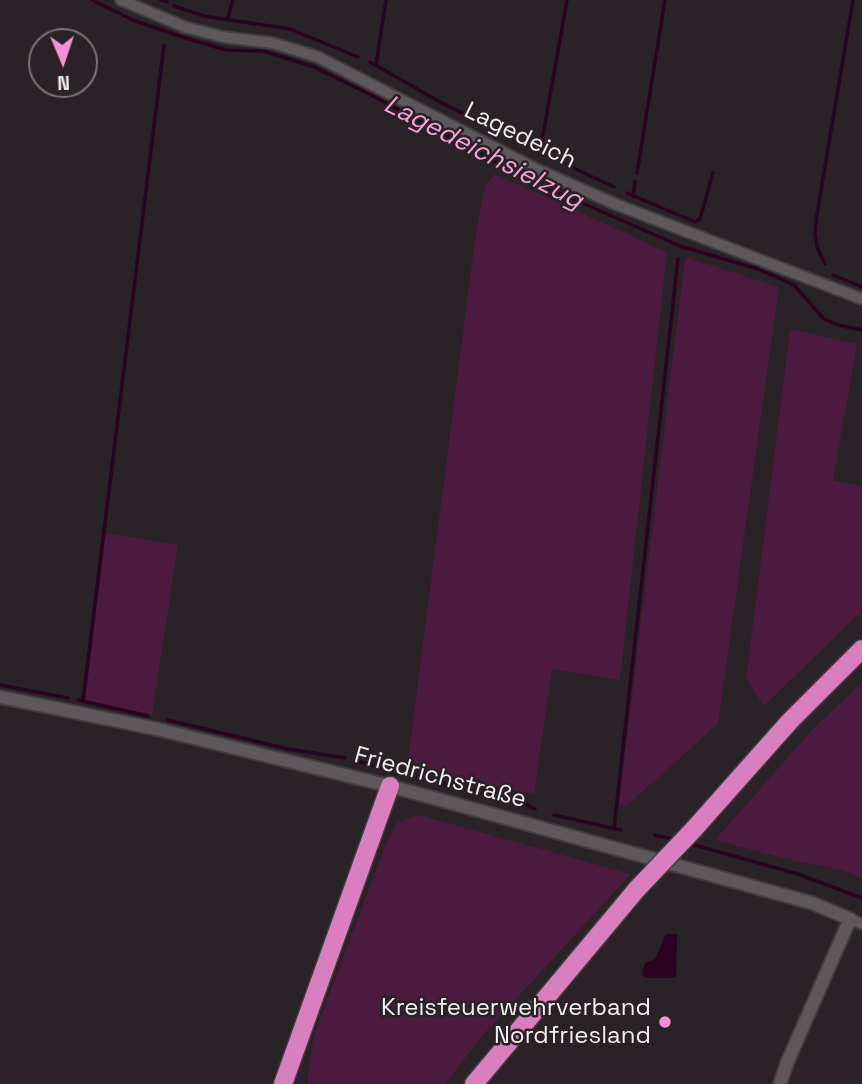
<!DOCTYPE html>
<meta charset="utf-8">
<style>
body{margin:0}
#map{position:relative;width:862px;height:1084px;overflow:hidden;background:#292226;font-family:"Space Grotesk",sans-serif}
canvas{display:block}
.north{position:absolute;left:28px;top:28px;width:70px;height:70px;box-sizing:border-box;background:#292226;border:2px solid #797477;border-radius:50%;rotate:178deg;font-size:19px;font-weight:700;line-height:28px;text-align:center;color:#f2eef0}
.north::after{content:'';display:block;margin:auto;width:24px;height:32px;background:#f391d5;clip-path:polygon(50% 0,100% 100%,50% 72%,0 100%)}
</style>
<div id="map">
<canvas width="862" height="1084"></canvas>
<div class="north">N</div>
</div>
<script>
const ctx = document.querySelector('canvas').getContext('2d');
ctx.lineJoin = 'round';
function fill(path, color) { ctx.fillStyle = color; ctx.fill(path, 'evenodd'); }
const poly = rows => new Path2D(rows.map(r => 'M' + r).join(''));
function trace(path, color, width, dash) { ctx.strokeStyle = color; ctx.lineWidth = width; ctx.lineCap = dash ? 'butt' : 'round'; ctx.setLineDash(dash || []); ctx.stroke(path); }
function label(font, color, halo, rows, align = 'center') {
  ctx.font = font + ' "Space Grotesk",sans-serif'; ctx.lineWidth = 5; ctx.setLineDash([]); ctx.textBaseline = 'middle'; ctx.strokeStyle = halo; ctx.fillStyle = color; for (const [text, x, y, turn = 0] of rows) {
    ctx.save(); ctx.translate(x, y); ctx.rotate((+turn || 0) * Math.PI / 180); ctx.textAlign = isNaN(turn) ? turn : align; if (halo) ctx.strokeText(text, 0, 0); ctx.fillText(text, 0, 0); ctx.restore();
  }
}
fill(poly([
 [495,174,667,252,620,680,552,669,534,794,407,767,476,232,485,186],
 [685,257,779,287,718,724,626,806,619,804],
 [790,329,857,344,833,481,862,486,862,611,764,706,746,679],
 [106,533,178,545,152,715,85,700],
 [862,682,862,879,845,871,787,859,715,840,810,732],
 [419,815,631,874,483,1035,445,1084,308,1084,307,1078,314,1035,387,841,398,822]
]), '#4b1a3e');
fill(poly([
 [666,934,677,934,676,978,646,978,642,975,643,969,645,963,655,959]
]), '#2a0321');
trace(poly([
 [92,0,135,21,185,38,226,50,263,51,314,67,369,94,530,180,680,246,758,269,794,285,824,319,838,325,862,330],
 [161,0,167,2],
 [174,6,204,16,290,29,358,57],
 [228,18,233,0],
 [370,62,440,102,525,145],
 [376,65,386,0],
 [535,150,614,187],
 [540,152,567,0],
 [637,173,665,0],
 [627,193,695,222,700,219,713,173],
 [633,196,635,182],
 [825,264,817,247,815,233,817,214,853,0],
 [833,275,862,287],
 [0,685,68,698],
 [78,700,148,716],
 [83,701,164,45],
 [168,720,288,749,345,758],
 [356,761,406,774],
 [417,777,525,804,535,809],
 [554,815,621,830],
 [614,828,678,259],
 [655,835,676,840],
 [687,843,798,874,862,898]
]), '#2a0321', 3.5);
const minor = poly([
 [121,0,185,27,223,37,273,43,318,57,536,169,615,204,862,299],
 [850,919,862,924]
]);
const tertiary = poly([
 [0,697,157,729,390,786,812,903,850,919,787,1063,780,1084]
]);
const trunk = poly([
 [694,829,790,721,862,649],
 [283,1084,390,786],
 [474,1084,637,889]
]);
trace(minor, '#423e40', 14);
trace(tertiary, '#423e40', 16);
trace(trunk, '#423e40', 21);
trace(minor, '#5e575b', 10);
trace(tertiary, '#5e575b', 12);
trace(trunk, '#d97ebe', 18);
const trunkBridge = poly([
 [637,889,694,829]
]);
trace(trunkBridge, '#423e40', 21, []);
trace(trunkBridge, '#d97ebe', 18);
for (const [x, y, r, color] of [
 [665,1022,7,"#f391d5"]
]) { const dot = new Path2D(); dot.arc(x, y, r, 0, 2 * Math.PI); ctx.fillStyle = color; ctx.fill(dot); trace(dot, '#292226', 2.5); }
label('24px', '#f2eef0', '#292226', [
 ["Lagedeich",520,136,26],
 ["Friedrichstraße",440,778,15]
]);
label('24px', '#f2eef0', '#292226', [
 ["Kreisfeuerwehrverband",651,1008],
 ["Nordfriesland",651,1036]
], 'right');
label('italic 26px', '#f7a0dc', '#292226', [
 ["Lagedeichsielzug",483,153,27]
]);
</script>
